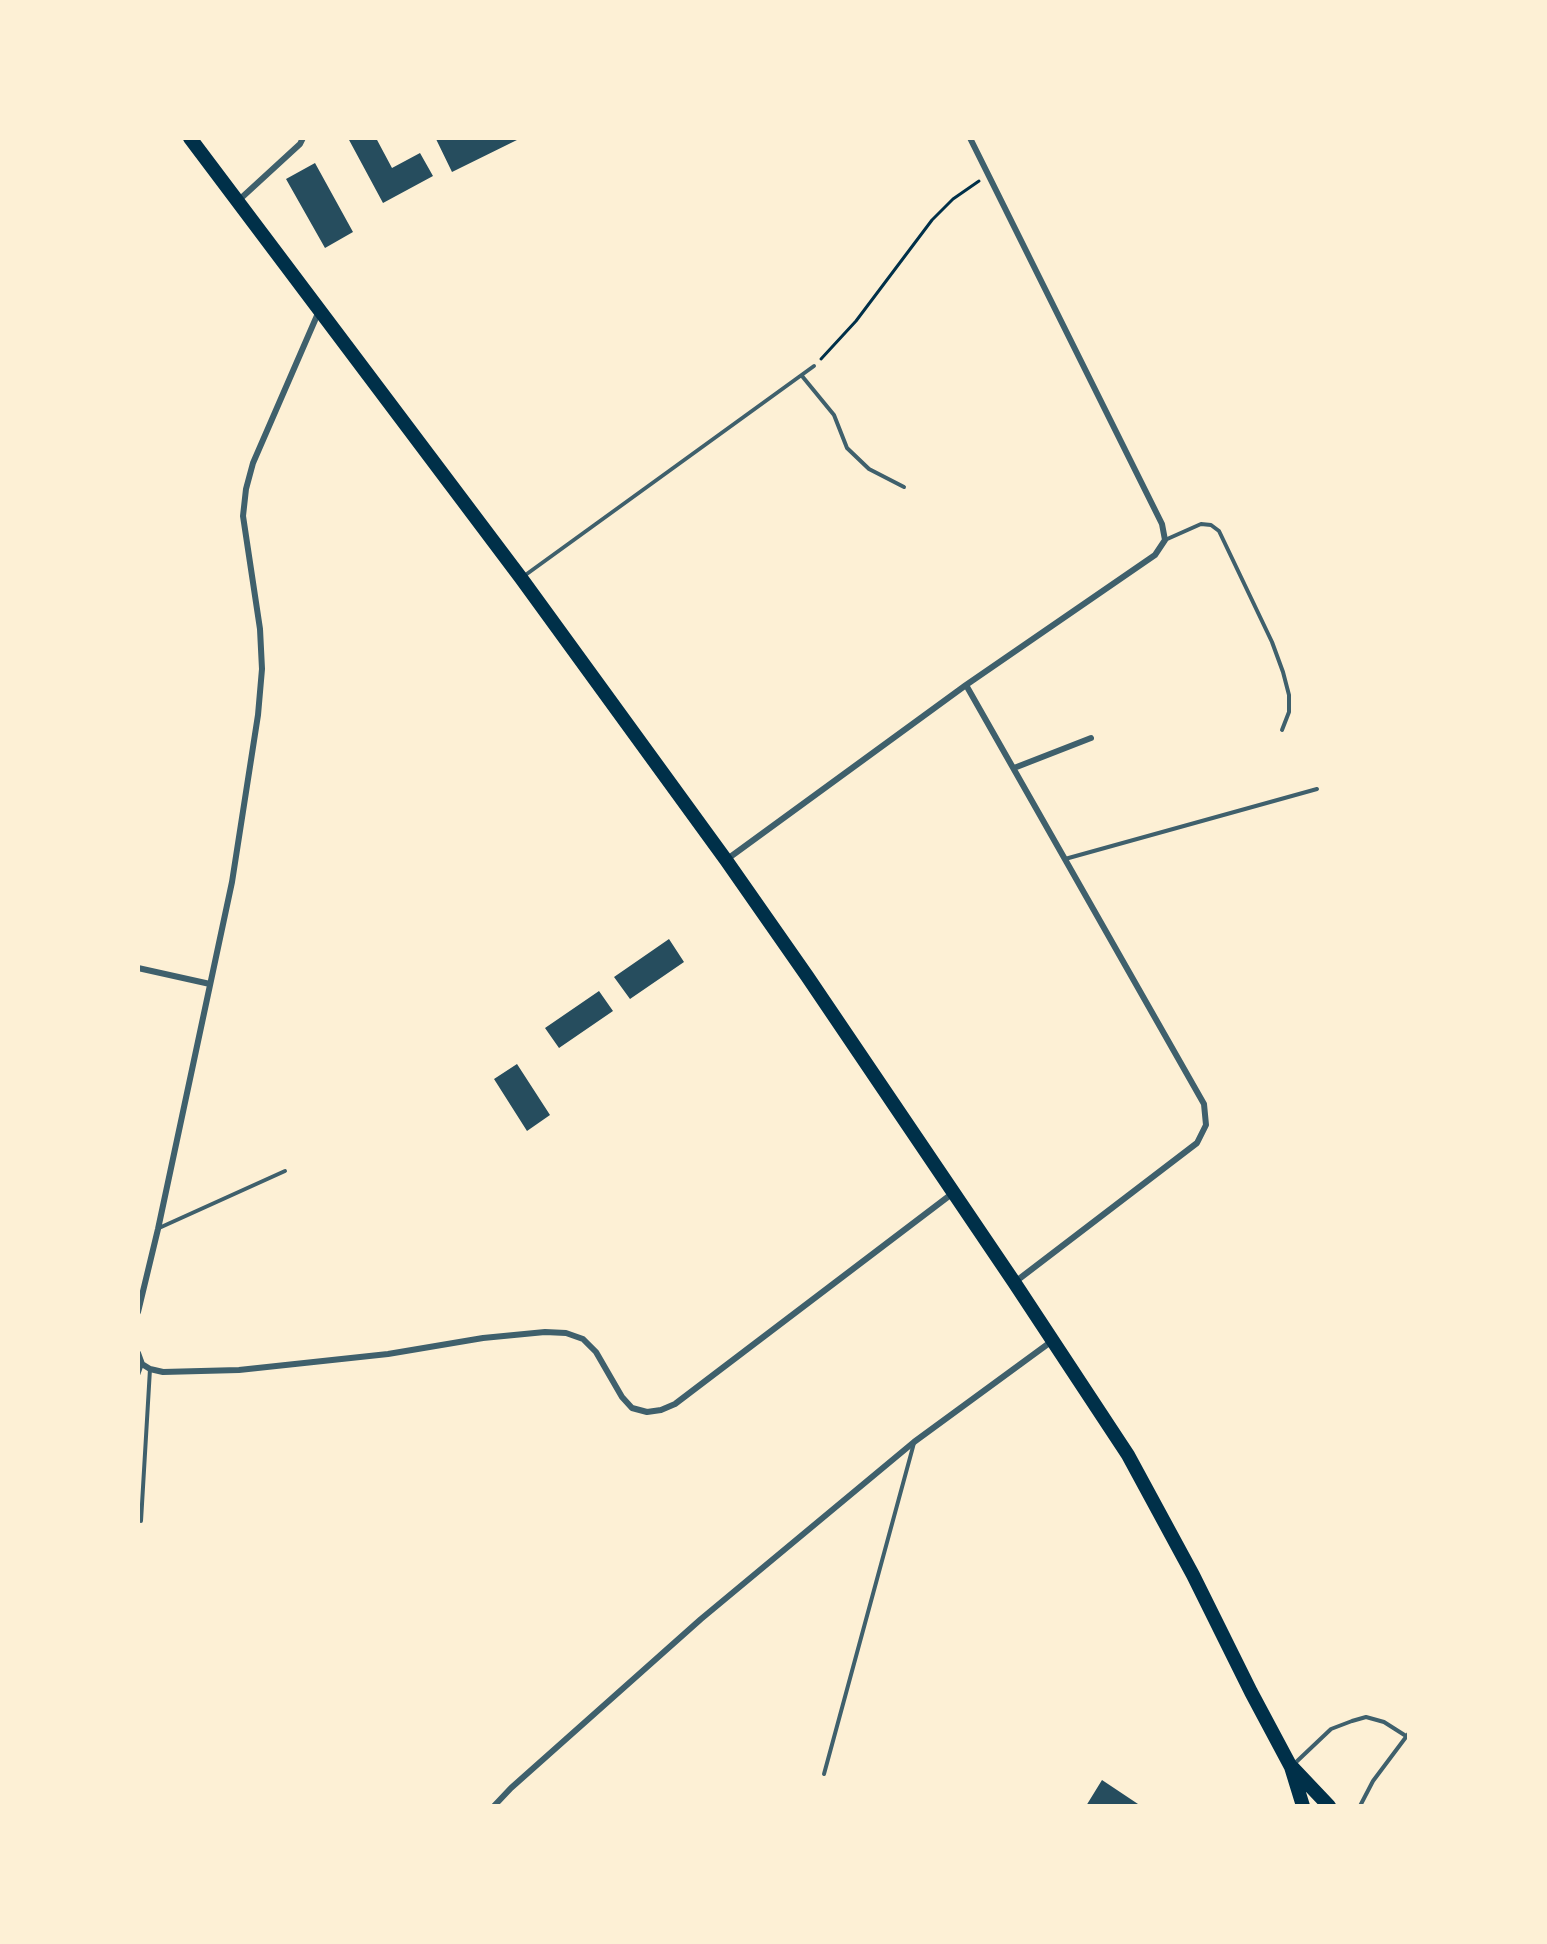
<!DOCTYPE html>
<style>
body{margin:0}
#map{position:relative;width:1547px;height:1944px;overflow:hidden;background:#fdf0d5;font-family:"Nunito Sans",sans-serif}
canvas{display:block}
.frame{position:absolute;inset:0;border:140px solid #fdf0d5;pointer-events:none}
</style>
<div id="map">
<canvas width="1547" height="1944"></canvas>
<div class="frame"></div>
</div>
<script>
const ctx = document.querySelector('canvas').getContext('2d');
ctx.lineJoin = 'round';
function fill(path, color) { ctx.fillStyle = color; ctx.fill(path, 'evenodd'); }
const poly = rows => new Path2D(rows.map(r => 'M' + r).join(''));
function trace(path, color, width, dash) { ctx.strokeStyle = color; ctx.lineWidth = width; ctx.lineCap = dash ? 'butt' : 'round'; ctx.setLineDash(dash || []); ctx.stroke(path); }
fill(poly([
 [348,138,376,138,392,168,420,153,433,176,383,203],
 [439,138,521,138,452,172,436,139],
 [315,163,353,232,325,248,286,179],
 [669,939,684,962,630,999,614,977],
 [599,991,613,1011,559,1048,545,1028],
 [517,1064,550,1115,527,1131,494,1079],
 [1102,1780,1141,1806,1086,1806]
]), '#264d5e');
trace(poly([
 [821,359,856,321,932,220,953,199,979,181]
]), '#003049', 3);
trace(poly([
 [802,376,834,415,847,448,869,469,904,487],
 [1165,540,1201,524,1211,525,1219,531,1272,642,1283,672,1289,695,1289,712,1282,730],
 [524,576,814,366],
 [1065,859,1317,789],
 [159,1228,285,1171],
 [138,1375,142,1364],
 [141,1521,150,1369],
 [1293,1765,1331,1729,1352,1721,1366,1717,1384,1722,1406,1736],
 [824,1774,914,1443],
 [1360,1806,1373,1781,1409,1733]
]), '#3f606c', 4);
trace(poly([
 [239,200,300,144,303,138],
 [966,685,1204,1104,1206,1125,1197,1143,1015,1282],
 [1014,768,1091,738],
 [726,860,966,685,1155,555,1165,540,1162,524,970,138],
 [138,968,210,984],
 [138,1312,158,1229,232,882,258,715,262,669,260,629,243,516,246,489,253,463,319,311],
 [138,1353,142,1364,150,1369,163,1372,239,1370,388,1354,483,1338,545,1332,566,1333,583,1339,596,1352,622,1397,632,1408,647,1412,661,1410,675,1404,953,1193],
 [494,1806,511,1788,701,1619,914,1442,1052,1341]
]), '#3f606c', 6);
trace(poly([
 [190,138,521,578,726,860,807,976,1014,1282,1128,1455,1193,1575,1251,1692,1291,1767,1303,1806],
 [1293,1768,1329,1806]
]), '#003049', 14);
</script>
